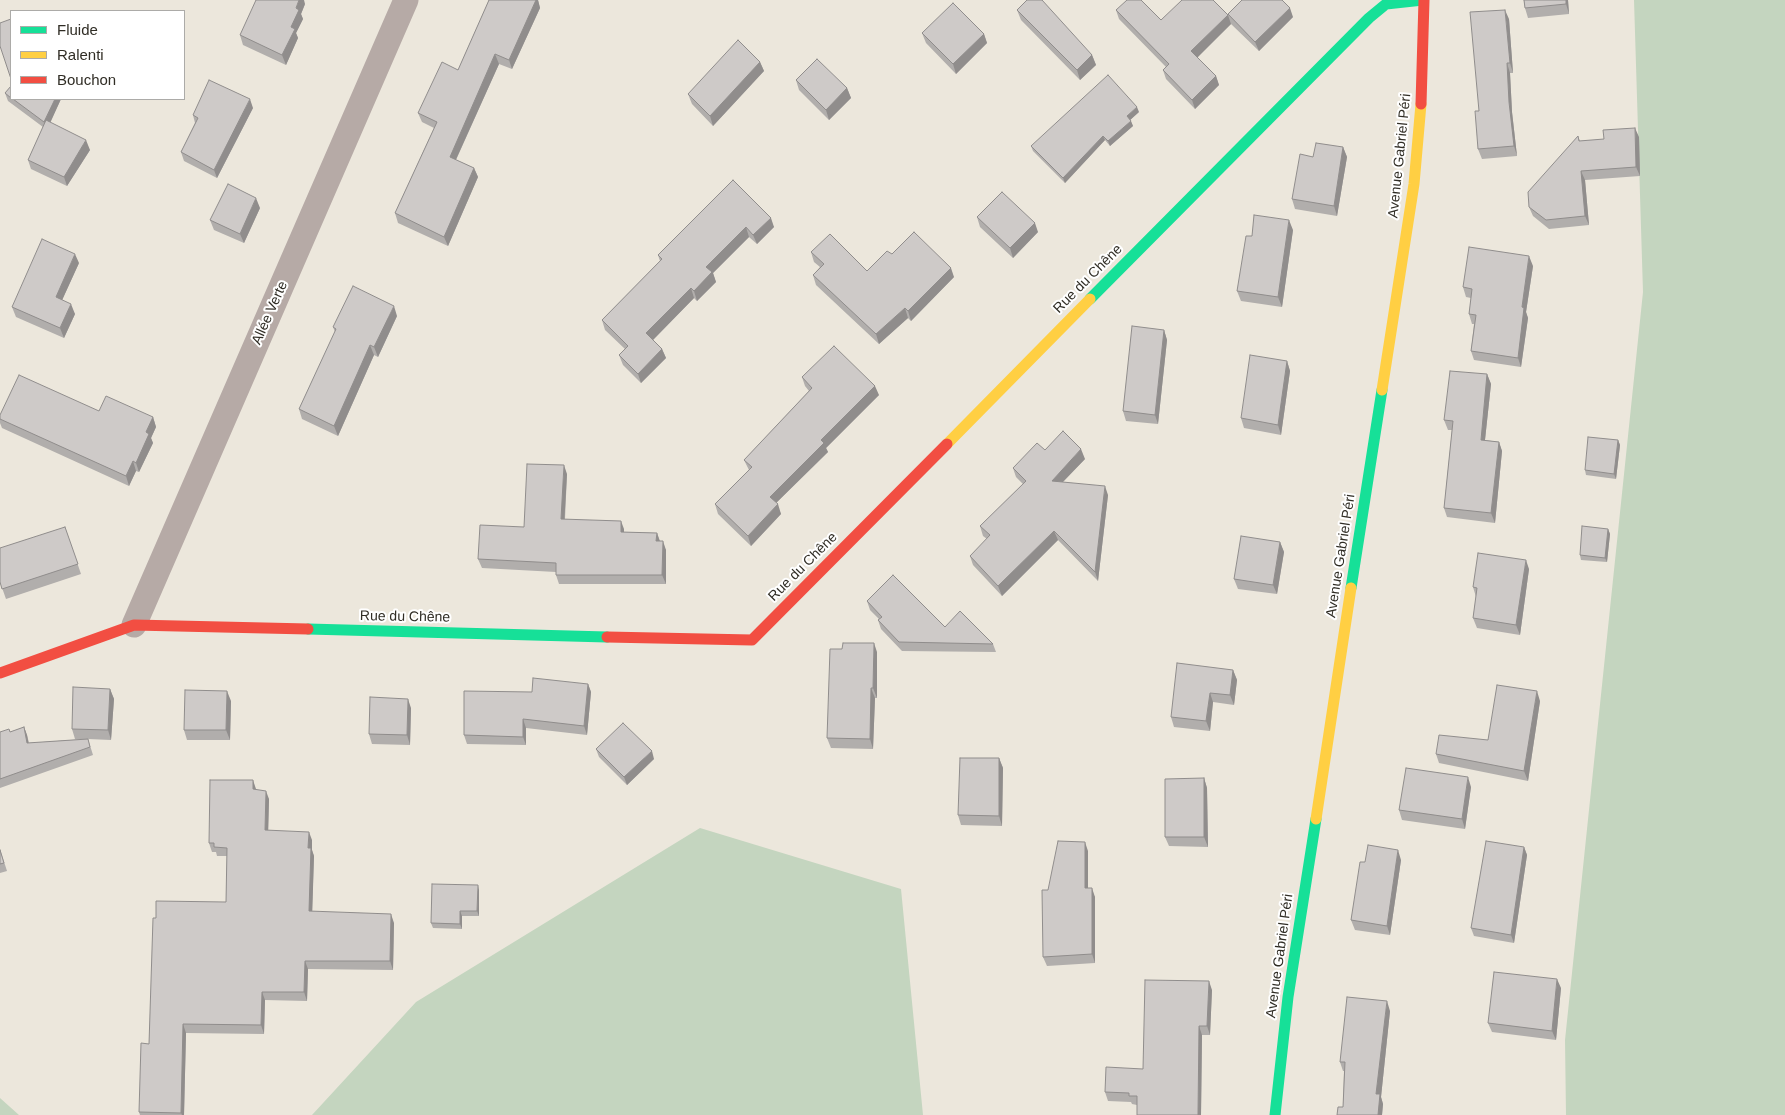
<!DOCTYPE html>
<meta charset="utf-8">
<style>
body{margin:0}
#map{position:relative;width:1785px;height:1115px;overflow:hidden;background:#ece7dc;font-family:Arial,sans-serif}
canvas{display:block}
.legend{position:absolute;left:10px;top:10px;width:175px;height:90px;box-sizing:border-box;background:#fff;border:1px solid #acaba8;margin:0;padding:6px 9px;list-style:none;font-size:15px;color:#302d25}
.legend li{display:flex;align-items:center;gap:10px;height:25px}
.legend b{width:25px;border:1px solid #acaba8}
</style>
<div id="map">
<canvas width="1785" height="1115"></canvas>
<ul class="legend">
<li><b style="height:6px;background:#16e098"></b>Fluide</li>
<li><b style="height:6px;background:#ffcf43"></b>Ralenti</li>
<li><b style="height:6px;background:#f24e42"></b>Bouchon</li>
</ul>
</div>
<script>
const ctx = document.querySelector('canvas').getContext('2d');
ctx.lineJoin = 'round';
function fill(path, color) { ctx.fillStyle = color; ctx.fill(path, 'evenodd'); }
const poly = rows => new Path2D(rows.map(r => 'M' + r).join(''));
function trace(path, color, width, dash) { ctx.strokeStyle = color; ctx.lineWidth = width; ctx.lineCap = dash ? 'butt' : 'round'; ctx.setLineDash(dash || []); ctx.stroke(path); }
function label(font, color, halo, rows, align = 'center') {
  ctx.font = font + ' Arial,sans-serif'; ctx.lineWidth = 4; ctx.setLineDash([]); ctx.textBaseline = 'middle'; ctx.strokeStyle = halo; ctx.fillStyle = color; for (const [text, x, y, turn = 0] of rows) {
    ctx.save(); ctx.translate(x, y); ctx.rotate((+turn || 0) * Math.PI / 180); ctx.textAlign = isNaN(turn) ? turn : align; if (halo) ctx.strokeText(text, 0, 0); ctx.fillText(text, 0, 0); ctx.restore();
  }
}
fill(poly([
 [1634,0,1785,0,1785,1115,1566,1115,1565,1040,1643,292],
 [700,828,901,889,923,1115,312,1115,416,1002],
 [0,1098,19,1115,0,1115]
]), '#c4d5bf');
trace(poly([
 [134,625,406,0]
]), '#b6aaa6', 25);
trace(poly([
 [1090,299,1369,18,1386,4,1423,0],
 [1351,588,1382,390],
 [308,629,607,637],
 [1275,1115,1288,997,1316,819]
]), '#16e098', 11);
trace(poly([
 [1382,390,1414,184,1421,104],
 [947,444,1090,299],
 [1316,819,1351,588]
]), '#ffcf43', 11);
trace(poly([
 [1421,104,1424,0],
 [607,637,752,640,947,444],
 [0,673,134,625,308,629]
]), '#f24e42', 11);
fill(poly([
 [489,0,538,0,540,8,512,69,499,64,456,160,474,168,478,177,448,246,398,223,395,213,434,128,422,122,418,113,458,70],
 [1524,0,1568,0,1569,14,1528,18,1525,8],
 [305,4,301,14,303,19,296,33,298,38,286,65,243,45,240,35],
 [1017,10,1092,55,1096,65,1080,80,1021,20],
 [1116,10,1161,20,1228,15,1293,17,1259,51,1231,24,1197,57,1216,76,1219,85,1195,109,1166,79,1163,70,1166,67,1119,19],
 [1509,19,1513,73,1510,73,1512,112,1517,156,1482,159,1478,149,1479,111],
 [922,33,984,34,987,43,956,74,926,43],
 [760,62,764,71,713,126,692,104,688,94],
 [796,80,847,88,851,98,829,120,799,90],
 [11,86,11,99,61,99,50,122,90,150,67,186,31,169,28,160,43,127,8,101,5,93],
 [253,108,217,178,184,161,181,152,195,123,193,115],
 [1139,112,1130,120,1133,126,1110,146,1105,140,1065,183,1033,151,1031,146],
 [1578,136,1580,141,1639,137,1640,176,1585,180,1589,225,1549,229,1533,216,1529,207],
 [1343,147,1347,157,1337,216,1295,209,1292,199,1313,157],
 [733,180,774,227,757,244,749,237,713,273,716,282,697,301,694,298,653,340,662,349,666,358,641,383,623,365,619,355,625,349,605,330,602,320,660,261,658,255],
 [260,208,244,243,214,230,210,220],
 [977,217,1038,232,1013,258,980,227],
 [1293,230,1282,307,1241,301,1237,291,1252,236],
 [811,252,867,271,892,254,954,277,911,321,908,318,879,344,816,285,813,275,820,267,814,262],
 [79,263,62,300,75,314,64,338,16,317,12,307],
 [1533,266,1526,312,1528,318,1521,367,1474,360,1471,351,1474,324,1472,324,1469,314,1471,298,1466,297,1463,287],
 [397,316,378,357,374,355,338,436,302,419,299,409,335,332,333,327],
 [1164,330,1167,340,1158,424,1126,421,1123,411],
 [1287,361,1290,371,1281,435,1244,428,1241,418],
 [1487,374,1491,384,1485,440,1499,442,1502,451,1495,523,1447,517,1444,508,1452,430,1448,430,1444,420],
 [802,377,879,395,826,448,828,452,776,503,781,514,751,546,718,514,715,504,749,470,744,460,809,391,805,386],
 [99,411,153,417,156,427,151,438,153,443,139,472,136,471,129,486,2,428,0,423,0,415],
 [1618,440,1620,445,1616,479,1586,475,1585,470],
 [1045,450,1085,459,1063,482,1108,495,1098,581,1058,540,1002,596,973,565,970,556,987,539,983,536,980,526,1023,484,1016,477,1013,468],
 [567,474,565,519,624,529,624,532,657,533,660,541,666,550,666,584,559,584,556,575,556,572,482,568,478,559,524,527],
 [65,527,81,574,6,599,0,582],
 [1608,529,1610,534,1607,562,1581,560,1580,555],
 [1280,542,1284,552,1277,594,1238,589,1234,579],
 [1529,569,1520,635,1477,628,1473,618,1476,597,1473,587],
 [867,601,993,644,996,652,902,651,881,629,878,620,879,619,870,610],
 [877,652,877,698,875,698,873,749,831,748,827,738],
 [1233,670,1237,680,1234,705,1213,702,1210,731,1174,727,1171,717],
 [588,684,591,692,587,735,526,728,526,745,467,744,464,735,532,692],
 [110,689,114,699,111,740,88,739,93,755,0,788,0,732,10,732,24,727,27,735,29,743,85,739,75,739,72,729],
 [231,701,230,740,187,740,184,730],
 [1540,701,1528,781,1439,763,1436,754,1488,740],
 [411,708,410,745,372,744,369,734],
 [596,749,654,759,627,785,599,757],
 [999,758,1003,768,1002,826,961,825,958,815],
 [1204,778,1207,788,1208,847,1169,846,1165,837],
 [1471,787,1465,829,1402,820,1399,810],
 [256,789,269,799,268,830,312,840,312,850,314,856,312,911,394,923,393,970,308,969,307,1001,265,1000,264,1034,186,1033,184,1115,140,1115,139,1112,149,1044,156,918,226,902,227,856,217,856,216,852,212,852,209,843],
 [1524,847,1527,855,1514,943,1474,936,1471,928],
 [0,849,7,871,0,873],
 [1088,851,1088,888,1095,897,1095,963,1047,966,1043,957,1048,890],
 [1401,860,1390,935,1355,930,1351,920,1365,862],
 [479,890,479,916,462,916,462,929,433,928,431,923],
 [1561,988,1556,1040,1492,1032,1488,1023],
 [1212,990,1210,1035,1202,1035,1201,1115,1137,1115,1137,1105,1132,1104,1131,1102,1108,1101,1105,1092,1143,1069],
 [1390,1011,1381,1097,1383,1104,1382,1115,1337,1115,1343,1107,1344,1071,1343,1071,1340,1062]
]), '#b1aeac');
fill(poly([
 [299,0,304,0,305,4,301,14,303,19,296,33,298,38,286,65,282,55,291,27,296,8],
 [536,0,538,0,540,8,512,69,509,60],
 [1566,0,1568,0,1569,14,1566,4],
 [1290,8,1293,17,1259,51,1255,42],
 [1505,10,1509,19,1513,73,1510,63],
 [1228,15,1231,24,1195,60,1191,51],
 [984,34,987,43,956,74,953,64],
 [495,54,499,64,453,166,450,157],
 [1092,55,1096,65,1080,80,1077,70],
 [760,62,764,71,713,126,710,116],
 [1507,63,1510,73,1512,112,1517,156,1514,146,1509,102],
 [1216,76,1219,85,1195,109,1192,100],
 [847,88,851,98,829,120,826,110],
 [55,99,61,99,47,130,44,122],
 [250,99,253,108,217,178,214,170],
 [1137,107,1139,112,1129,121,1127,116],
 [1131,121,1133,126,1110,146,1108,141],
 [1635,128,1639,137,1640,176,1636,167],
 [1103,136,1105,140,1065,183,1063,178],
 [86,140,90,150,67,186,64,177],
 [1343,147,1347,157,1337,216,1334,206],
 [474,168,478,177,448,246,444,237],
 [1581,171,1585,180,1589,225,1585,216],
 [256,198,260,208,244,243,240,234],
 [771,218,774,227,757,244,753,235],
 [1289,220,1293,230,1282,307,1278,297],
 [1035,223,1038,232,1013,258,1010,248],
 [746,227,749,237,713,273,716,282,697,301,694,291,706,267],
 [75,254,79,263,59,307,56,297],
 [1529,256,1533,266,1526,312,1528,318,1521,367,1518,358,1522,307],
 [951,268,954,277,911,321,908,311],
 [691,288,694,298,650,343,646,333],
 [71,304,75,314,64,338,60,328],
 [394,306,397,316,378,357,374,347],
 [905,308,908,318,879,344,876,334],
 [1164,330,1167,340,1158,424,1155,415],
 [370,345,374,355,338,436,334,426],
 [662,349,666,358,641,383,638,374],
 [1287,361,1290,371,1281,435,1278,425],
 [1487,374,1491,384,1484,449,1481,440],
 [875,386,879,395,826,448,828,452,773,506,770,497,821,440],
 [153,417,156,427,151,438,153,443,139,472,136,463,146,432],
 [1618,440,1620,445,1616,479,1614,474],
 [1499,442,1502,451,1495,523,1491,513],
 [1081,449,1085,459,1055,490,1052,481],
 [133,461,136,471,129,486,126,476],
 [564,465,567,474,564,527,561,519],
 [1105,486,1108,495,1098,581,1095,572],
 [778,504,781,514,751,546,748,536],
 [621,521,624,529,624,540,621,532],
 [1608,529,1610,534,1607,562,1605,558],
 [1054,531,1058,540,1002,596,998,586],
 [657,533,660,542,656,541],
 [663,541,666,550,666,584,662,575],
 [1280,542,1284,552,1277,594,1273,585],
 [1526,560,1529,569,1520,635,1516,625],
 [874,643,877,652,877,698,873,688],
 [1233,670,1237,680,1234,705,1230,695],
 [588,684,591,692,587,735,584,726],
 [871,688,875,698,873,749,870,739],
 [110,689,114,699,111,740,108,730],
 [227,691,231,701,230,740,226,730],
 [1537,691,1540,701,1528,781,1524,771],
 [1210,693,1213,702,1210,731,1206,721],
 [408,699,411,708,410,745,407,735],
 [523,719,526,728,526,745,523,737],
 [24,727,27,735,30,751,27,743],
 [652,751,654,759,627,785,624,777],
 [999,758,1003,768,1002,826,999,816],
 [1468,777,1471,787,1465,829,1462,819],
 [1204,778,1207,788,1208,847,1204,837],
 [253,780,256,789,257,798,253,789],
 [266,791,269,799,268,839,265,830],
 [309,832,312,840,312,850,314,856,312,920,309,911,308,848],
 [1085,842,1088,851,1088,897,1085,888],
 [1524,847,1527,855,1514,943,1511,935],
 [1398,850,1401,860,1390,935,1387,926],
 [478,885,479,890,479,916,477,911],
 [1092,888,1095,897,1095,963,1092,954],
 [460,911,462,916,462,929,460,924],
 [391,914,394,923,393,970,390,961],
 [305,961,308,969,307,1001,304,992],
 [1557,979,1561,988,1556,1040,1552,1031],
 [1209,981,1212,990,1210,1035,1207,1026],
 [262,992,265,1000,264,1034,261,1025],
 [1387,1001,1390,1011,1381,1097,1383,1104,1382,1115,1378,1115,1376,1094],
 [183,1024,186,1033,184,1115,182,1115,181,1113],
 [1199,1026,1202,1035,1201,1115,1198,1115]
]), '#908d8c');
const building = poly([
 [256,0,299,0,296,8,299,10,291,27,295,29,282,55,240,35,256,0],
 [489,0,536,0,509,60,495,54,450,157,474,168,444,237,395,213,437,122,418,113,442,62,458,70,489,0],
 [1027,0,1042,0,1092,55,1077,70,1017,10,1027,0],
 [1127,0,1141,0,1161,20,1182,0,1213,0,1228,15,1191,51,1216,76,1192,100,1163,70,1169,64,1116,10,1127,0],
 [1242,0,1282,0,1290,8,1255,42,1228,14,1242,0],
 [1524,0,1566,0,1566,4,1525,8,1524,0],
 [953,3,984,34,953,64,922,33,953,3],
 [1505,10,1510,63,1507,63,1509,102,1514,146,1478,149,1475,111,1479,111,1470,12,1505,10],
 [11,19,11,79,0,46,0,23,11,19],
 [738,40,760,62,710,116,688,94,738,40],
 [817,59,847,88,826,110,796,80,817,59],
 [1108,75,1137,107,1127,116,1131,121,1108,141,1103,136,1063,178,1031,146,1108,75],
 [209,80,250,99,214,170,181,152,198,118,193,115,209,80],
 [11,86,11,98,5,93,11,86],
 [13,99,55,99,44,122,13,99],
 [46,120,86,140,64,177,28,160,46,120],
 [1635,128,1636,167,1581,171,1585,216,1546,220,1529,207,1528,192,1578,136,1579,141,1604,139,1603,130,1635,128],
 [1316,143,1343,147,1334,206,1292,199,1300,154,1313,157,1316,143],
 [733,180,771,218,753,235,746,227,706,267,712,272,694,291,691,288,646,333,662,349,638,374,619,355,628,346,602,320,662,259,658,255,733,180],
 [228,184,256,198,240,234,210,220,228,184],
 [1002,192,1035,223,1010,248,977,217,1002,192],
 [1254,215,1289,220,1278,297,1237,291,1246,236,1252,236,1254,215],
 [914,232,951,268,908,311,905,308,876,334,813,275,824,264,811,252,830,234,867,271,887,251,892,254,914,232],
 [42,239,75,254,56,297,71,304,60,328,12,307,42,239],
 [1469,247,1529,256,1522,307,1524,308,1518,358,1471,351,1476,315,1469,314,1472,289,1463,287,1469,247],
 [353,286,394,306,374,347,370,345,334,426,299,409,336,329,333,327,353,286],
 [1132,326,1164,330,1155,415,1123,411,1132,326],
 [834,346,875,386,821,440,824,443,770,497,778,504,748,536,715,504,752,467,744,460,812,388,802,377,834,346],
 [1250,355,1287,361,1278,425,1241,418,1250,355],
 [1450,371,1487,374,1481,440,1499,442,1491,513,1444,508,1453,421,1444,420,1450,371],
 [19,375,99,411,106,396,153,417,146,432,149,434,136,463,133,461,126,476,0,419,0,415,19,375],
 [1063,431,1081,449,1052,481,1105,486,1095,572,1054,531,998,586,970,556,990,535,980,526,1026,481,1013,468,1037,443,1045,450,1063,431],
 [1588,437,1618,440,1614,474,1585,470,1588,437],
 [527,464,564,465,561,519,621,521,621,532,657,533,656,541,663,541,662,575,556,575,556,563,478,559,480,525,524,527,527,464],
 [1582,526,1608,529,1605,558,1580,555,1582,526],
 [65,527,78,564,2,589,0,582,0,548,65,527],
 [1241,536,1280,542,1273,585,1234,579,1241,536],
 [1478,553,1526,560,1516,625,1473,618,1477,588,1473,587,1478,553],
 [893,575,945,627,960,611,993,644,899,642,878,620,882,617,867,601,893,575],
 [843,643,874,643,873,688,871,688,870,739,827,738,830,649,842,649,843,643],
 [1177,663,1233,670,1230,695,1210,693,1206,721,1171,717,1177,663],
 [533,678,588,684,584,726,523,719,523,737,464,735,464,691,532,692,533,678],
 [1497,685,1537,691,1524,771,1436,754,1439,735,1488,740,1497,685],
 [73,687,110,689,108,730,72,729,73,687],
 [185,690,227,691,226,730,184,730,185,690],
 [370,697,408,699,407,735,369,734,370,697],
 [623,723,652,751,624,777,596,749,623,723],
 [24,727,27,743,88,739,90,747,0,779,0,732,9,729,10,732,24,727],
 [960,758,999,758,999,816,958,815,960,758],
 [1406,768,1468,777,1462,819,1399,810,1406,768],
 [1204,778,1204,837,1165,837,1165,779,1204,778],
 [210,780,253,780,253,789,266,791,265,830,309,832,308,848,311,848,309,911,391,914,390,961,305,961,304,992,262,992,261,1025,183,1024,181,1113,139,1112,141,1043,149,1044,153,918,156,918,156,901,226,902,227,848,214,847,214,843,209,843,210,780],
 [1058,841,1085,842,1085,888,1092,888,1092,954,1043,957,1042,890,1048,890,1058,841],
 [1486,841,1524,847,1511,935,1471,928,1486,841],
 [1368,845,1398,850,1387,926,1351,920,1360,862,1365,862,1368,845],
 [0,850,4,863,0,864,0,850],
 [432,884,478,885,477,911,460,911,460,924,431,923,432,884],
 [1494,972,1557,979,1552,1031,1488,1023,1494,972],
 [1145,980,1209,981,1207,1026,1199,1026,1198,1115,1137,1115,1137,1096,1129,1096,1129,1093,1105,1092,1106,1067,1143,1069,1145,980],
 [1347,997,1387,1001,1376,1094,1380,1094,1378,1115,1337,1115,1338,1107,1343,1107,1345,1062,1340,1062,1347,997]
]);
fill(building, '#cecac8');
trace(building, '#908d8c', 1);
label('14px', '#302d25', '#fff', [
 ["Avenue Gabriel Péri",1400,156,-84],
 ["Rue du Chêne",1088,279,-45],
 ["Allée Verte",270,313,-66],
 ["Avenue Gabriel Péri",1341,556,-81],
 ["Rue du Chêne",803,567,-45],
 ["Rue du Chêne",405,617,1],
 ["Avenue Gabriel Péri",1280,956,-82]
]);
</script>
